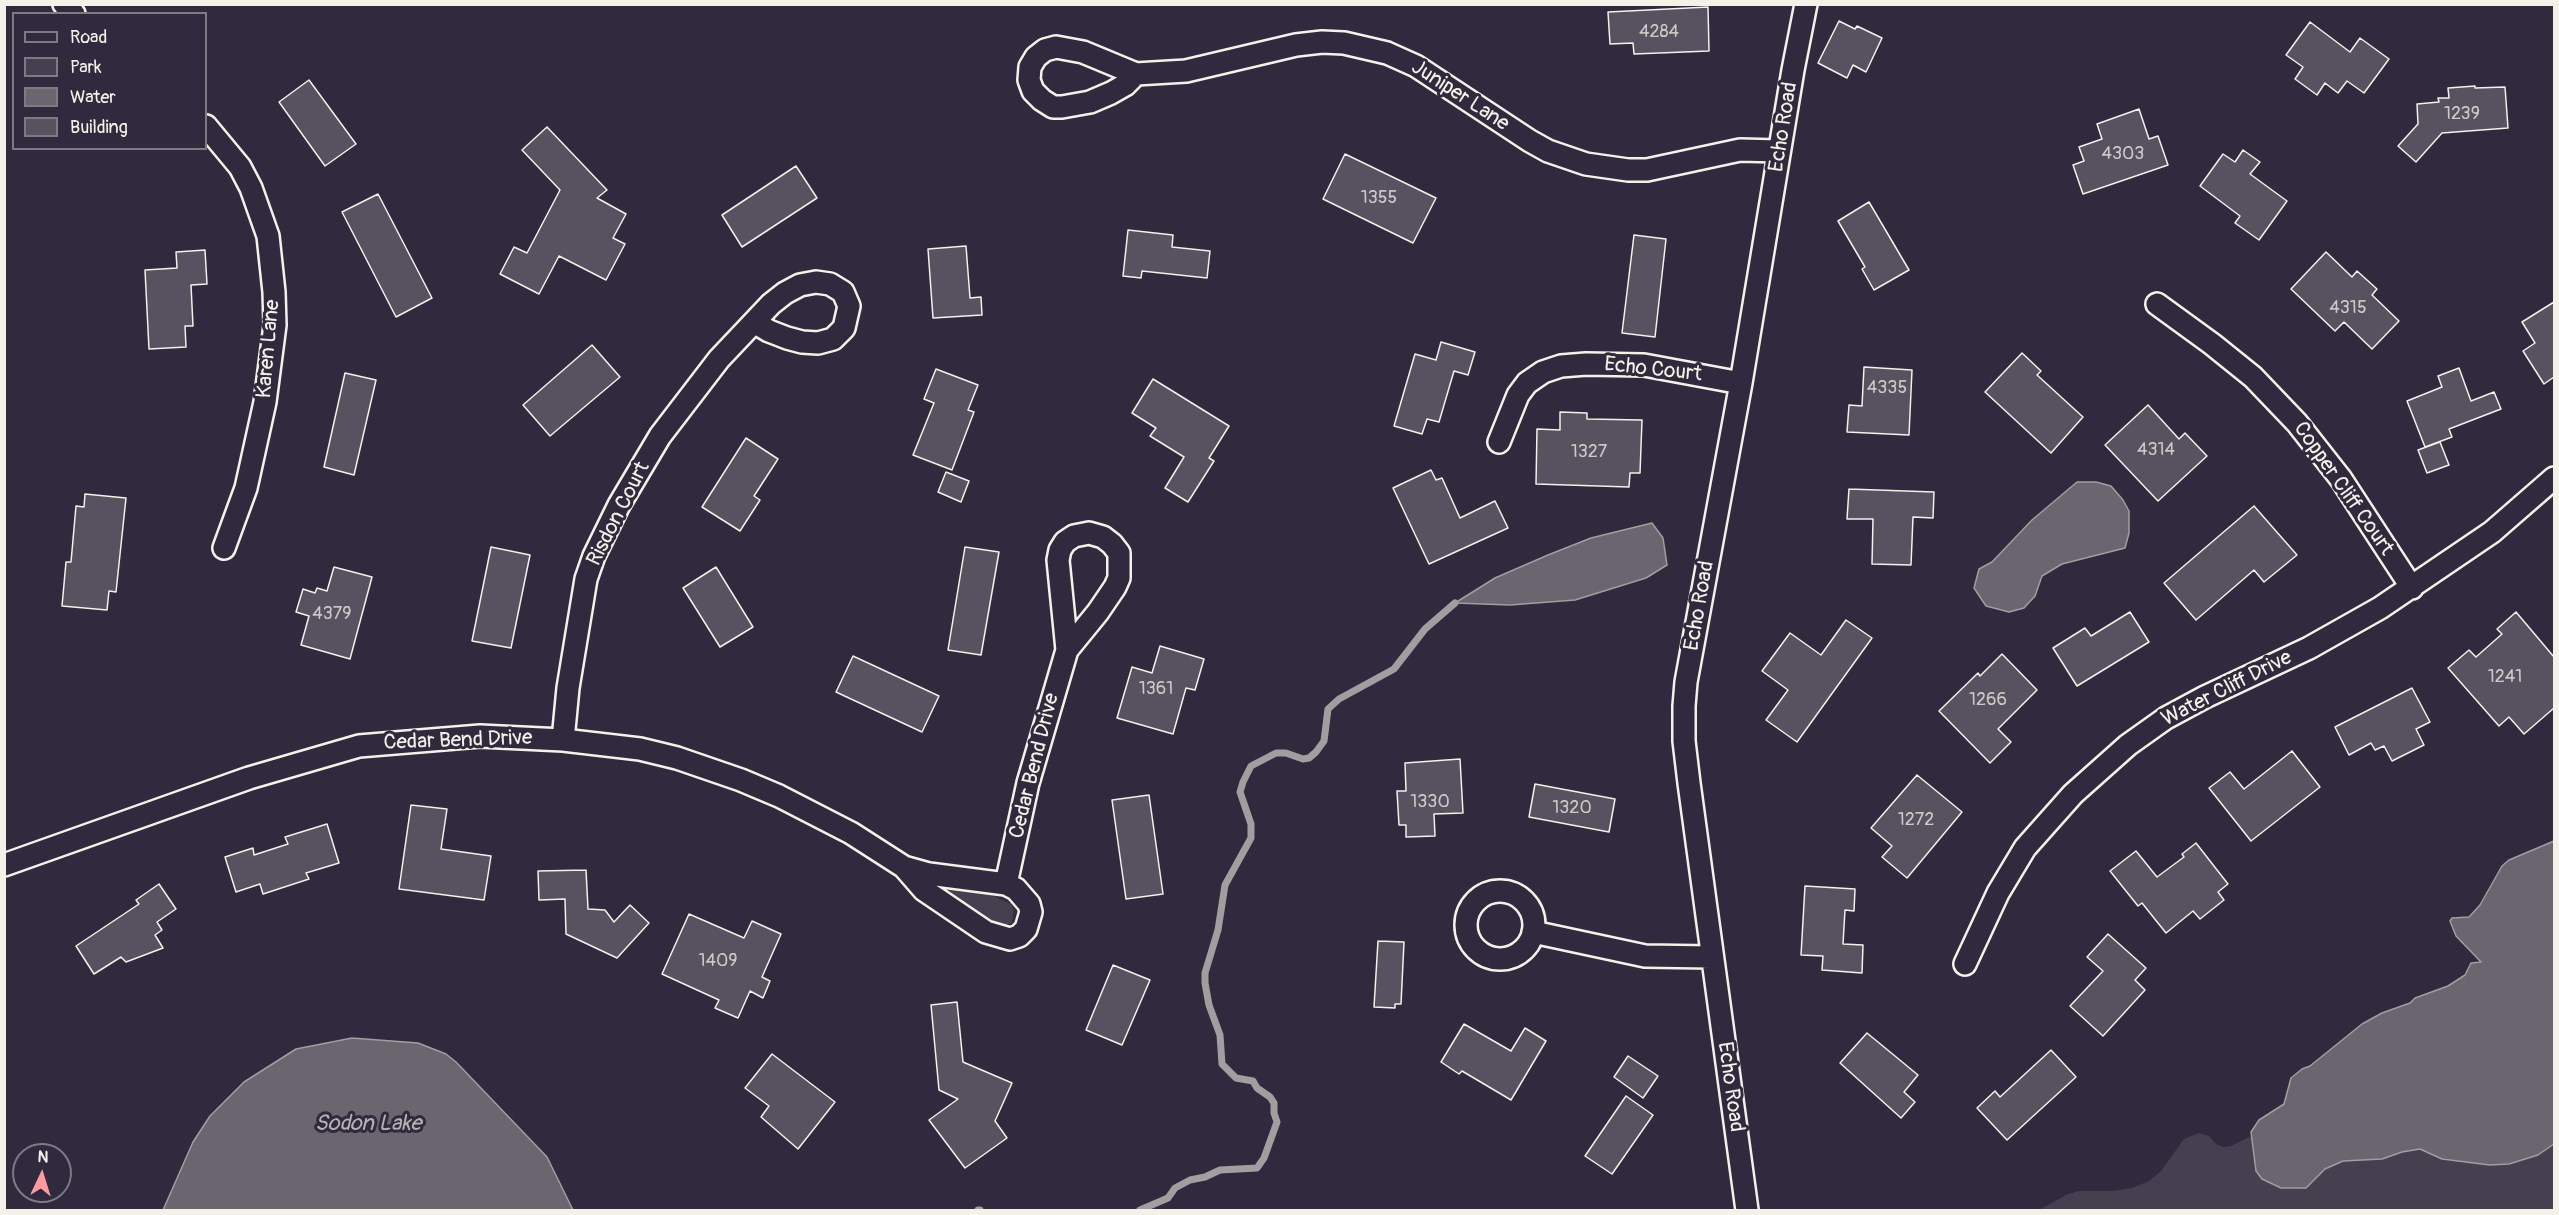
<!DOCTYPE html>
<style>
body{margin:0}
#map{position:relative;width:2559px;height:1215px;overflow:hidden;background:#2f2a3d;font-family:Pangolin,sans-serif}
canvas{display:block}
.frame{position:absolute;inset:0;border:6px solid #f4f1e8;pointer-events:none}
.legend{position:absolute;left:12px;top:12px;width:195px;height:138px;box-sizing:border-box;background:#2f2a3d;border:2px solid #7e7a81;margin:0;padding:8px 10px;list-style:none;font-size:18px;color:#f4f1e8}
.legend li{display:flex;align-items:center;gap:12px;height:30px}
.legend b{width:30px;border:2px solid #7e7a81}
.north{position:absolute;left:12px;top:1143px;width:60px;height:60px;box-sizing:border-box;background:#2f2a3d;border:2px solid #7e7a81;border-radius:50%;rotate:4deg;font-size:16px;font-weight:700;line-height:24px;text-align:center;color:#f4f1e8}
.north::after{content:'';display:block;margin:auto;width:21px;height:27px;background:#ff9aa2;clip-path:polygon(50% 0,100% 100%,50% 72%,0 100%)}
</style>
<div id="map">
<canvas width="2559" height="1215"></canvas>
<div class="frame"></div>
<ul class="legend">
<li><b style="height:8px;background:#2f2a3d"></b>Road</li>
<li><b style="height:16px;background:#454050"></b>Park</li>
<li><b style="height:16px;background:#6a6670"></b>Water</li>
<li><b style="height:16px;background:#56525f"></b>Building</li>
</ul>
<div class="north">N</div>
</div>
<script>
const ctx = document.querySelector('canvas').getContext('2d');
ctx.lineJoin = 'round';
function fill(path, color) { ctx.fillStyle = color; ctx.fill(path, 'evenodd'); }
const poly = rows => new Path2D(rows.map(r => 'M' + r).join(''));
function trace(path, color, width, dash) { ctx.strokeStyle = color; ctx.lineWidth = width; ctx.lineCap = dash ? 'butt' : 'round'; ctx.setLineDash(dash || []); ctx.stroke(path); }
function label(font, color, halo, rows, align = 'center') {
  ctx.font = font + ' Pangolin,sans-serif'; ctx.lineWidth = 6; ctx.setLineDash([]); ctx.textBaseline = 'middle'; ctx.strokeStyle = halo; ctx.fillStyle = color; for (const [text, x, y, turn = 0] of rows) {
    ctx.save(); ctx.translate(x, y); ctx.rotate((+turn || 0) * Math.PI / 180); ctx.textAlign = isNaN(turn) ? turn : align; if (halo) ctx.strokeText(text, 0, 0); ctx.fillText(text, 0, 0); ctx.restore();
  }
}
fill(poly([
 [960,888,988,893,1011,904,1014,910,1012,923,1008,925,996,924,961,903,949,893,949,890],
 [2199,1133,2209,1136,2216,1144,2223,1147,2231,1146,2251,1136,2254,1144,2254,1162,2271,1184,2286,1189,2312,1183,2320,1174,2333,1164,2343,1161,2382,1159,2408,1150,2421,1149,2442,1159,2490,1165,2509,1164,2538,1155,2554,1144,2554,1210,2039,1210,2066,1195,2078,1191,2112,1191,2132,1188,2149,1181,2161,1171,2184,1139]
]), '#454050');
const water = poly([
 [2077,482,2096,482,2111,486,2123,500,2129,511,2129,533,2125,548,2062,564,2042,576,2035,596,2024,608,2009,612,1986,606,1974,588,1979,569,1992,562,2032,520,2077,482],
 [1652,523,1663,538,1667,565,1646,578,1575,600,1510,605,1455,603,1495,578,1548,555,1591,538,1652,523],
 [2554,841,2554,1144,2538,1155,2509,1164,2490,1165,2442,1159,2420,1149,2402,1152,2382,1159,2343,1161,2325,1169,2306,1188,2281,1188,2262,1179,2256,1171,2251,1132,2259,1120,2284,1104,2291,1078,2302,1069,2310,1066,2362,1024,2382,1013,2410,1003,2415,998,2448,986,2465,975,2471,963,2481,962,2456,936,2450,921,2452,918,2469,917,2480,905,2502,866,2509,860,2554,841],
 [352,1038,418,1043,446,1054,456,1062,547,1157,573,1210,163,1210,193,1142,210,1116,244,1082,296,1049,352,1038]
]);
fill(water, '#6a6670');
trace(water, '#a19ea0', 1.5);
trace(poly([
 [978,1210,980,1210],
 [1140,1210,1168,1198,1175,1188,1190,1180,1205,1177,1220,1170,1257,1168,1264,1158,1277,1122,1274,1113,1274,1103,1270,1097,1257,1088,1253,1081,1236,1078,1222,1064,1220,1035,1209,1005,1205,983,1205,973,1218,930,1225,885,1251,838,1251,824,1240,792,1243,782,1251,766,1276,753,1286,753,1303,759,1309,758,1316,752,1324,741,1328,709,1339,699,1394,669,1425,629,1455,603]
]), '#a19ea0', 7);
const building = poly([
 [1708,7,1709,51,1634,54,1633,43,1610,44,1608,12,1708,7],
 [1839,21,1855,29,1857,26,1882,38,1866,72,1853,65,1847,78,1818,63,1839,21],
 [2310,22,2350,52,2360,38,2389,59,2364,93,2347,81,2338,93,2325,83,2317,95,2295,79,2303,67,2286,55,2310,22],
 [309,80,356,144,325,166,279,102,309,80],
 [2475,86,2475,88,2505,87,2508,128,2442,133,2416,162,2398,146,2418,124,2417,104,2439,102,2438,98,2449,98,2448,88,2475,86],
 [2139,109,2149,139,2158,136,2168,165,2083,194,2073,165,2084,161,2079,147,2102,139,2097,124,2139,109],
 [547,127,607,190,597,198,626,214,613,238,625,244,606,280,559,256,539,294,500,274,514,247,527,253,560,190,522,150,547,127],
 [2243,150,2260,162,2250,174,2287,201,2259,240,2235,223,2240,216,2200,186,2223,154,2235,162,2243,150],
 [1345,154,1436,198,1413,243,1323,199,1345,154],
 [796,166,817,198,742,247,722,215,796,166],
 [378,194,432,298,396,317,342,212,378,194],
 [1869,202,1909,270,1874,290,1862,269,1865,267,1838,221,1869,202],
 [1128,230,1173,235,1172,247,1210,251,1207,278,1142,271,1141,278,1123,276,1128,230],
 [1634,235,1666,239,1655,337,1622,333,1634,235],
 [966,246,970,298,981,297,982,315,933,318,928,249,966,246],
 [205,250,207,284,191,285,193,326,185,326,186,347,149,349,145,270,177,268,176,252,205,250],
 [2326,252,2352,277,2357,271,2377,289,2372,295,2399,321,2372,349,2344,322,2335,331,2291,289,2326,252],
 [2554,302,2554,377,2544,384,2523,351,2535,343,2522,322,2554,302],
 [1441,342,1475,352,1468,375,1454,371,1439,422,1427,419,1422,434,1394,426,1415,354,1436,360,1441,342],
 [592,345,620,377,550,436,523,405,592,345],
 [2022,353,2041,371,2037,375,2083,417,2051,453,1985,392,2022,353],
 [1864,367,1912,370,1909,435,1847,432,1849,405,1862,406,1864,367],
 [2459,368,2471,401,2494,392,2501,409,2449,429,2452,437,2425,447,2407,401,2442,387,2438,376,2459,368],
 [936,369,978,385,968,410,974,412,952,470,913,455,934,403,924,399,936,369],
 [345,373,376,380,354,475,324,467,345,373],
 [1153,379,1229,426,1209,458,1214,461,1188,502,1165,488,1184,457,1150,436,1156,428,1132,413,1153,379],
 [2148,405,2179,439,2185,433,2207,456,2158,501,2105,445,2148,405],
 [1560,412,1587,413,1587,419,1642,420,1640,473,1630,473,1629,487,1536,484,1537,429,1560,430,1560,412],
 [746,438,778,459,754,496,760,500,740,531,702,507,746,438],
 [2440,442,2449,465,2427,473,2418,450,2440,442],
 [1431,470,1436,480,1442,478,1460,518,1495,501,1508,528,1429,564,1393,488,1431,470],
 [946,472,969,481,961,502,938,492,946,472],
 [1849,489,1934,492,1933,518,1913,517,1911,565,1872,564,1873,519,1847,519,1849,489],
 [85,494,126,498,116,592,109,591,107,610,62,606,66,562,71,562,76,506,84,507,85,494],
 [2254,506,2297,555,2264,582,2254,570,2196,620,2164,583,2254,506],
 [491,547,530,555,511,648,472,641,491,547],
 [965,547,999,552,981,655,948,650,965,547],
 [334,567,372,577,350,659,301,645,309,616,296,612,303,589,315,593,317,588,327,591,334,567],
 [716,567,753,627,720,647,683,588,716,567],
 [2130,612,2149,642,2077,686,2053,648,2085,628,2091,636,2130,612],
 [2516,612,2554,657,2554,708,2524,734,2509,717,2499,726,2448,668,2469,650,2476,657,2502,634,2497,629,2516,612],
 [1846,620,1872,638,1797,742,1766,720,1788,690,1762,671,1790,633,1821,655,1846,620],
 [1160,646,1204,659,1195,690,1186,688,1173,734,1117,718,1132,667,1152,673,1160,646],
 [2002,654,2037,690,1998,729,2011,742,1990,763,1939,711,1978,673,1980,676,2002,654],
 [853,656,939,696,922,732,836,692,853,656],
 [2412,688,2430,722,2416,729,2424,745,2392,761,2384,746,2375,750,2371,743,2349,755,2335,727,2412,688],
 [2292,751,2320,787,2251,841,2209,788,2230,772,2244,789,2292,751],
 [1460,759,1463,813,1434,814,1435,836,1406,837,1406,825,1399,825,1397,791,1406,791,1405,763,1460,759],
 [1917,775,1962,812,1907,878,1882,857,1892,846,1871,828,1917,775],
 [1535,784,1615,799,1609,832,1529,817,1535,784],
 [1149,795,1163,894,1126,899,1112,800,1149,795],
 [411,805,447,809,441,849,491,856,484,900,399,889,411,805],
 [327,824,339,863,306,873,309,879,263,894,260,884,236,892,225,857,253,848,254,855,288,844,285,837,327,824],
 [2196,843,2228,884,2218,892,2224,900,2200,919,2193,911,2166,933,2142,903,2138,906,2110,871,2136,851,2157,877,2184,857,2182,854,2196,843],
 [586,870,588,909,605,910,614,922,630,905,649,923,617,958,566,934,565,899,539,900,538,871,586,870],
 [159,884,176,909,157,922,162,930,155,935,163,948,126,962,121,957,94,974,76,946,139,904,136,900,159,884],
 [1805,886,1855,889,1854,911,1845,910,1843,944,1863,945,1862,973,1822,970,1823,956,1801,955,1805,886],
 [689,914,744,938,752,921,781,934,762,977,770,981,763,998,750,991,738,1018,715,1008,719,1000,662,974,689,914],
 [2108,934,2146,968,2135,980,2145,990,2103,1036,2070,1006,2103,971,2087,957,2108,934],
 [1378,941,1404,942,1401,1004,1395,1004,1395,1008,1374,1007,1378,941],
 [1113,965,1150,980,1122,1045,1086,1030,1113,965],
 [957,1002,963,1062,1012,1083,995,1121,1007,1138,965,1168,929,1120,958,1099,939,1090,931,1005,957,1002],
 [1464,1024,1511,1051,1525,1028,1546,1041,1511,1100,1462,1071,1459,1074,1441,1062,1464,1024],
 [1867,1033,1918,1075,1904,1092,1915,1102,1901,1118,1840,1063,1867,1033],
 [2051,1050,2076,1077,2007,1140,1977,1108,1995,1091,2000,1097,2051,1050],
 [772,1054,835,1102,798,1149,761,1117,769,1106,745,1088,772,1054],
 [1628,1056,1658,1076,1643,1098,1614,1077,1628,1056],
 [1626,1096,1653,1115,1612,1174,1585,1156,1626,1096]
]);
fill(building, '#56525f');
trace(building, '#f4f1e8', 1.5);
const street = poly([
 [64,4,74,14],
 [1136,74,1125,85,1111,93,1090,102,1062,107,1053,107,1042,100,1033,91,1029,80,1030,67,1036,57,1045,50,1056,47,1083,52,1136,74,1186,71,1296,45,1322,42,1344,43,1387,53,1416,66,1530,141,1548,151,1586,164,1628,170,1647,170,1740,150,1779,151],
 [206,126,240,167,251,188,268,236,274,292,275,325,265,402,246,488,224,548],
 [2157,304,2212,344,2253,377,2297,423,2341,479,2412,588],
 [1499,442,1518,395,1527,383,1543,372,1561,366,1586,364,1644,365,1741,383],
 [563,740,568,688,586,579,594,556,619,505,660,436,719,359,754,322,771,304,785,293,800,285,816,282,830,284,843,292,849,306,844,328,833,339,818,343,802,342,787,338,769,331,754,322],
 [4,865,249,778,359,746,480,736,563,740,640,749,677,758,741,780,779,796,851,833,904,867,924,890,986,932,1010,939,1019,936,1026,929,1031,912,1029,904,1016,889,1006,884,929,874,904,867],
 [1006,884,1028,783,1067,650,1098,612,1115,587,1119,578,1119,553,1112,544,1103,537,1089,533,1074,536,1065,542,1060,550,1058,560,1067,650],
 '1466 925a34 34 0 1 1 68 0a34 34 0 1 1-68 0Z',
 [1533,932,1645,956,1711,957],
 [1965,964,1998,893,2025,848,2073,794,2128,745,2166,718,2205,697,2309,648,2380,608,2492,532,2554,478],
 [1747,1210,1689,783,1684,741,1684,706,1686,682,1741,383,1793,70,1806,4]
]);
trace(street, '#f4f1e8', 26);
trace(street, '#2f2a3d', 21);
label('18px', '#ccc9c6', null, [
 ["4284",1659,32],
 ["1239",2462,114],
 ["4303",2123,154],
 ["1355",1379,198],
 ["4315",2348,308],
 ["4335",1887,388],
 ["4314",2156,450],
 ["1327",1589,452],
 ["4379",332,614],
 ["1241",2505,677],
 ["1361",1156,689],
 ["1266",1988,700],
 ["1330",1430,802],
 ["1320",1572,808],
 ["1272",1916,820],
 ["1409",718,961]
]);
label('21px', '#f4f1e8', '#2f2a3d', [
 ["Juniper Lane",1460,96,33],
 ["Echo Road",1784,127,-81],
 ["Karen Lane",269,349,-85],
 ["Echo Court",1653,370,6],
 ["Copper Cliff Court",2343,489,55],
 ["Risdon Court",619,514,-63],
 ["Echo Road",1700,606,-80],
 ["Water Cliff Drive",2227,689,-27],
 ["Cedar Bend Drive",458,741,-2],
 ["Cedar Bend Drive",1035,766,-76],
 ["Echo Road",1730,1087,82]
]);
label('italic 22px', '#b6b2b2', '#2f2a3d', [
 ["Sodon Lake",368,1124]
]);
</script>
